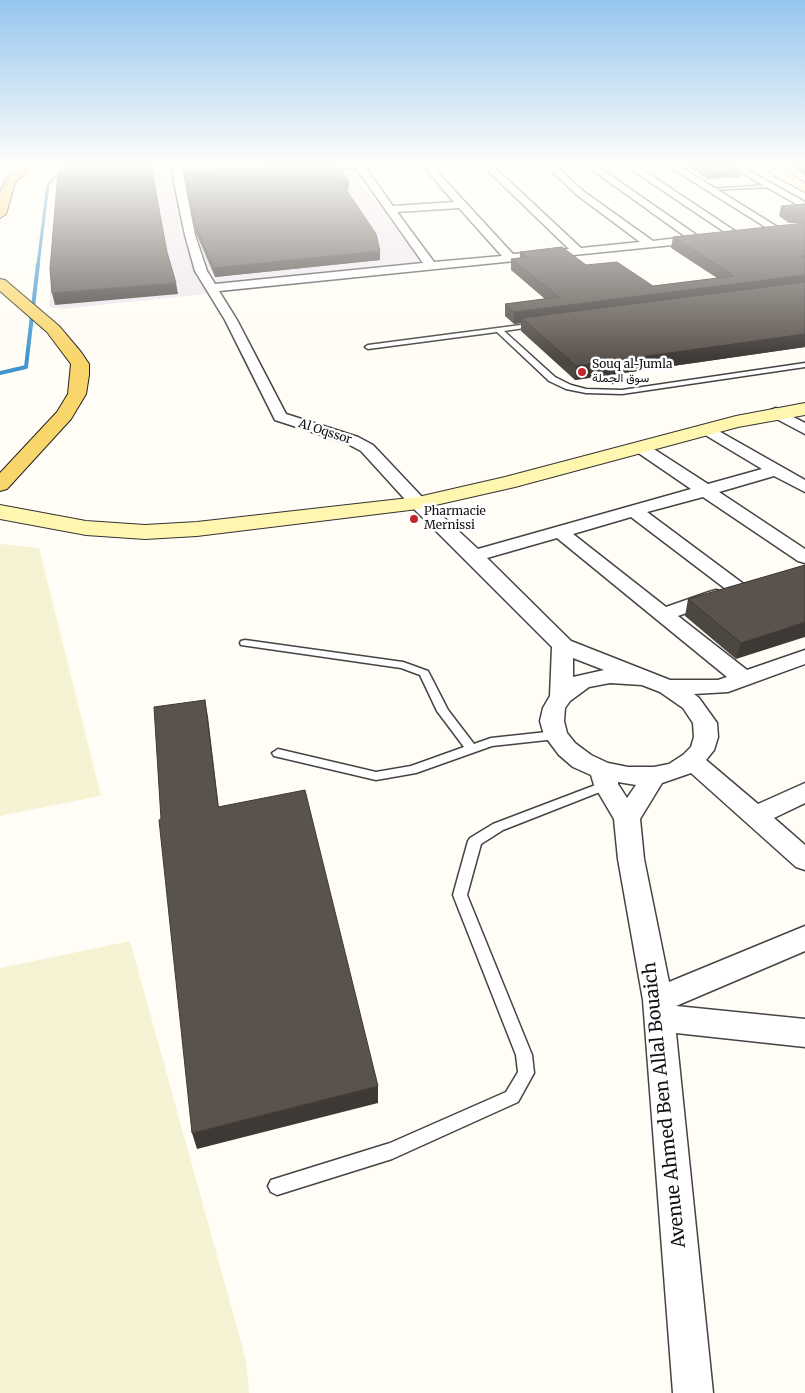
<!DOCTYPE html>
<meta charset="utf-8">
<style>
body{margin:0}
canvas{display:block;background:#fffdf5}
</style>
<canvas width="805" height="1393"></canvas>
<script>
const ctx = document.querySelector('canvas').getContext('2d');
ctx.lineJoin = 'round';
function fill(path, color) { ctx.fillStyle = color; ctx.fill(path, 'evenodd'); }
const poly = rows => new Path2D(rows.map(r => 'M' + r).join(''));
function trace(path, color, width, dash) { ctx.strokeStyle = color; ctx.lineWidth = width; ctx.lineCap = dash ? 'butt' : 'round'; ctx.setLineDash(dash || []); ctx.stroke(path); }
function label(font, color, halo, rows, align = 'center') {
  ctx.font = font + ' Merriweather,Vazirmatn,serif'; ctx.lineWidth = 5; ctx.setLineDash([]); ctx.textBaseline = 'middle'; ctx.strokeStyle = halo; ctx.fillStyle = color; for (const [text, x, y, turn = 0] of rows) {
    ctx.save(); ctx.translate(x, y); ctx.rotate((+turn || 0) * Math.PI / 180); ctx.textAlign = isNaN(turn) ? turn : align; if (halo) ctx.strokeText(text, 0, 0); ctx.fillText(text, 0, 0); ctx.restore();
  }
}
fill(poly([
 [73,164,287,164,347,169,438,270,62,309,49,307,56,181]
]), '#eee6ef');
fill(poly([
 [0,544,39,548,101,796,0,816],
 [130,941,246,1360,249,1393,0,1393,0,968]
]), '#f6f3d4');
trace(poly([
 [38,265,48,184,69,164]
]), '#3f96cf', 3);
trace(poly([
 [0,373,26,367,38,264]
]), '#3f96cf', 4);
const lane = poly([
 [769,185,771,187,712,190,710,189,769,185],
 [536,323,539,325,538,326,504,331,555,377,571,385,586,389,622,390,805,363,805,367,622,394,586,393,566,389,549,381,497,332,368,349,365,347,368,345,536,323],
 [245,640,403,662,428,671,448,710,474,744,491,738,556,731,562,735,556,739,492,746,416,773,376,780,274,756,272,753,278,749,376,772,411,766,464,747,437,711,420,675,401,668,241,645,240,643,241,641,245,640],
 [606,781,610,782,612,785,610,788,503,830,481,844,467,895,532,1055,534,1073,518,1102,392,1159,277,1195,271,1192,268,1186,271,1180,390,1143,506,1092,518,1072,516,1055,453,895,468,841,470,838,493,824,606,781]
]);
const street = poly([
 [175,164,184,164,182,169,195,235,207,271,215,284,423,263,356,168,305,170,305,166,308,165,377,164,365,167,393,206,454,202,421,164,430,164,513,254,569,249,481,164,491,164,581,248,640,242,577,195,544,164,554,164,583,191,653,241,686,237,584,164,594,164,698,236,707,239,702,242,219,291,237,320,286,414,358,437,373,445,424,499,478,549,691,489,634,450,632,447,634,444,646,444,708,484,762,469,702,433,700,430,702,427,708,425,805,480,805,492,774,476,719,492,805,549,805,563,798,561,703,497,647,512,745,585,748,589,745,593,738,595,731,593,631,517,573,534,666,607,709,592,716,590,723,592,726,596,723,600,678,616,747,670,805,650,805,664,728,692,694,694,699,698,717,723,718,737,714,750,706,760,758,804,805,783,805,803,774,818,805,845,805,870,796,867,691,773,662,783,640,819,644,859,669,982,805,926,805,951,676,1006,805,1019,805,1047,676,1033,713,1393,673,1393,643,1000,618,859,614,819,594,785,591,775,573,767,559,755,544,735,540,721,543,708,550,696,552,647,412,507,361,451,346,443,275,420,225,320,195,271,185,235,175,187,172,169,175,164],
 [459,208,502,256,434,262,397,212,459,208],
 [557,538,727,677,718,680,670,680,571,641,487,558,557,538],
 [573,658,604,670,573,677,573,658],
 [610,683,642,685,660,692,683,708,693,723,694,737,691,747,683,755,669,764,654,767,628,767,608,763,591,755,575,743,567,733,564,721,565,708,570,701,589,687,610,683],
 [618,782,636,785,627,798,618,784,618,782],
 [623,164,634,164,741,235,740,237,732,237,623,164],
 [665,164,676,164,784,231,783,233,775,233,665,164],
 [726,164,737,164,805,202,805,209,726,164],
 [776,408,805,423,805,434,771,416,768,413,771,410,776,408]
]);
const secondary = poly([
 [762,164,774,164,805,183,805,192,775,176,762,164],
 [805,403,805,415,738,427,515,487,418,509,197,536,145,539,86,535,0,519,0,505,86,521,145,525,197,522,418,497,505,477,736,416,805,403]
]);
const primary = poly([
 [21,164,33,164,15,183,6,214,0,218,0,192,6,180,21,164],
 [0,279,5,280,59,326,81,352,89,364,89,375,86,394,71,419,7,489,0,491,0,473,57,412,68,394,71,364,47,332,0,291,0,279]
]);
trace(lane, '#444', 3);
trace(street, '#444', 3);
trace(secondary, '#333', 2);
trace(primary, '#222', 2);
fill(lane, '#fff');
fill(street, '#fff');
fill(secondary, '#fff6b0');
fill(primary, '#f9d66b');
const rail = poly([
 [0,166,2,164]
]);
trace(rail, '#c4262e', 2.5);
trace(rail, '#fff', 2, [5]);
fill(poly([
 [684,164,731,164,741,171,740,177,708,179],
 [788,164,805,164,805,176],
 [184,171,349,189,346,190,380,260,215,277,196,233],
 [805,204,805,347,575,380,521,331,521,323,514,324,505,316,505,304,545,299,511,270,511,259,520,258,520,252,586,265,653,286,717,278,671,248,673,237,803,224,803,223,789,223,779,216,781,206],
 [805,565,736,659,685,616,688,599]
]), '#4d4742');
fill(poly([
 [146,164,151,164,152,169,141,180,139,171],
 [341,182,349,182,349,189,342,190],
 [380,251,380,260,215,277,214,268],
 [805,275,805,286,522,318,521,323,514,324,514,312],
 [176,283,178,294,55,305,52,293],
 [805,334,805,347,575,380,576,366],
 [805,622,805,637,736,659,741,643],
 [205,700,208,717,221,825,218,807],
 [378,1086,378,1103,197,1149,192,1133]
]), '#3f3936');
const building = poly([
 [66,164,146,164,139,171,152,171,167,252,176,283,52,293,50,269,58,172,66,164],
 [317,164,338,164,349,182,341,182,376,234,380,251,214,268,195,224,184,171,317,164],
 [696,164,731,164,741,171,709,172,696,164],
 [796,164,805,164,805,171,796,164],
 [805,204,805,212,791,213,781,206,805,204],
 [805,221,805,256,801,256,805,258,805,275,514,312,505,304,559,297,511,259,527,257,520,252,562,247,586,265,617,262,653,286,734,276,673,237,805,223,803,222,805,221],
 [805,282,805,334,576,366,522,318,805,282],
 [805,565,805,622,741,643,688,599,805,565],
 [205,700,218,807,305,790,378,1086,192,1133,159,820,161,819,154,707,205,700]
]);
fill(building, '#5a524d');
trace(building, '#3f3936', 1);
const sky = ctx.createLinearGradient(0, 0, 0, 359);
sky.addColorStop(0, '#95c6ee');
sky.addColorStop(0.46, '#fffefa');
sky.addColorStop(1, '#fffefa00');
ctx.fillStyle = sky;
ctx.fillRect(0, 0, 805, 359);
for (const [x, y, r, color] of [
 [582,372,5,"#c4262e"],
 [414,519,5,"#c4262e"]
]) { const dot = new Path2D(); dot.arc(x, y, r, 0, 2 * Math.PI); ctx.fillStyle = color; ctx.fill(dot); trace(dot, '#fff', 2); }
label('12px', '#111', '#fff', [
 ["Souq al-Jumla",592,365],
 ["سوق الجملة",592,379],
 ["Pharmacie",424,512],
 ["Mernissi",424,526]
], 'left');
label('12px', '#111', '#fff', [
 ["Al Oqssor",325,432,18]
]);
label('18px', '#111', '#fff', [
 ["Avenue Ahmed Ben Allal Bouaich",665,1105,-96]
]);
</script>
